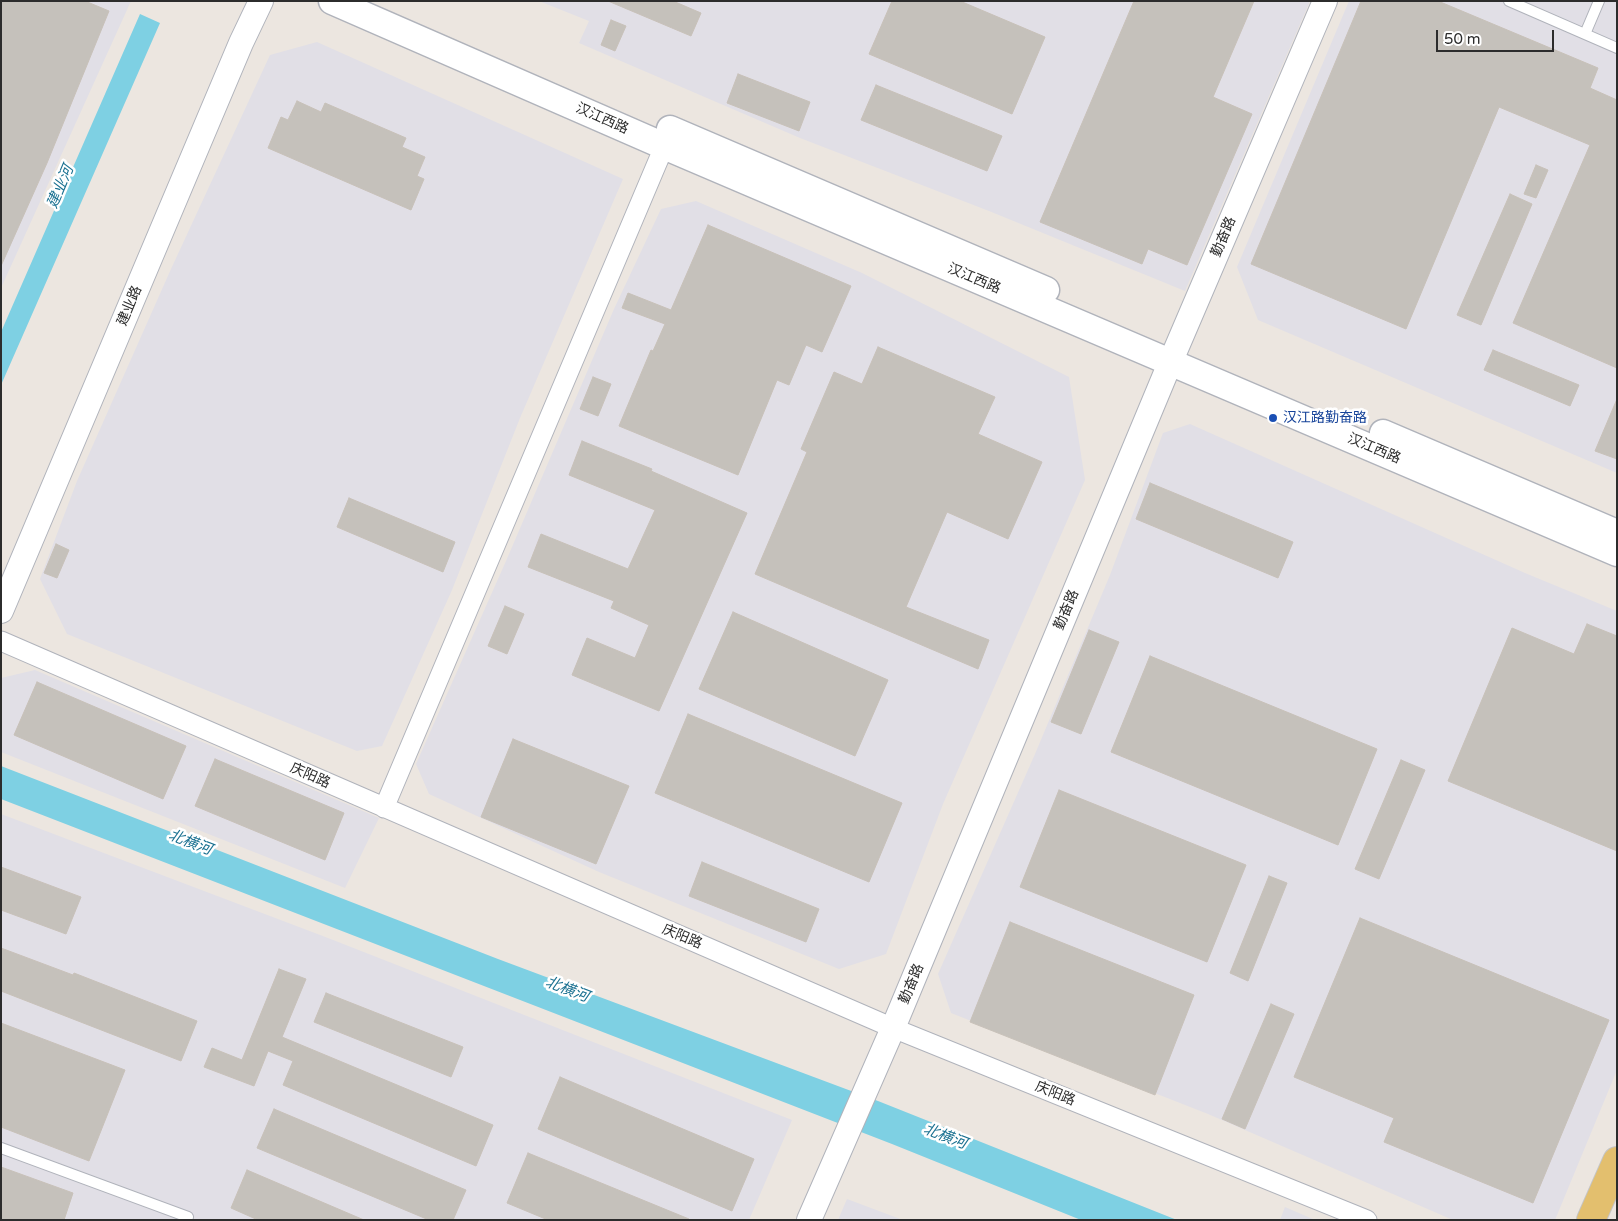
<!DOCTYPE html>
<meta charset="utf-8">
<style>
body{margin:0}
#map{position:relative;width:1618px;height:1221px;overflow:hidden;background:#ece6e0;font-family:"Varela Round",sans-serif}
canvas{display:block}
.frame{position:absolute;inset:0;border:2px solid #2c2c2c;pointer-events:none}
.scale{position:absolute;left:1436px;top:30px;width:118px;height:22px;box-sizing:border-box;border:2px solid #2c2c2c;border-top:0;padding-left:6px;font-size:15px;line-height:18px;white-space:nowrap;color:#2c2c2c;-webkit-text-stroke:4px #fff;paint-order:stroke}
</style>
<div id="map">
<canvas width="1618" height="1221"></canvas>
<div class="frame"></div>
<div class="scale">50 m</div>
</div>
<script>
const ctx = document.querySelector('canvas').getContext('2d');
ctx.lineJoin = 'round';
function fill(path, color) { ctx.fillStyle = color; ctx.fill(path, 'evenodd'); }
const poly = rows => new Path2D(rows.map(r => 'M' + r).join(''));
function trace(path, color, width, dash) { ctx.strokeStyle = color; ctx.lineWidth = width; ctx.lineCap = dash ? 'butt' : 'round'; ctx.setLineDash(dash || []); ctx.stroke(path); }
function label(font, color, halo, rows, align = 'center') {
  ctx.font = font + ' "Varela Round","Noto Sans SC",sans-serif'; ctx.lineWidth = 5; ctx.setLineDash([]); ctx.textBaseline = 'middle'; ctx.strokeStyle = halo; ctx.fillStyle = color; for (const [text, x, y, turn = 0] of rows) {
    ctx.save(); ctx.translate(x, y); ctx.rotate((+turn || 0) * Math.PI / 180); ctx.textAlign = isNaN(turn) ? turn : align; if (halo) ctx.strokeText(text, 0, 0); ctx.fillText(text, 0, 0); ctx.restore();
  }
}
fill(poly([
 [1,1,131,1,1,288],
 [539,1,1310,1,1185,291,989,211,800,138,579,43,589,21],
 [1349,1,1617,1,1617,473,1258,320,1237,267],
 [317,42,623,179,520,418,452,590,382,746,357,751,67,634,40,579,77,481,171,269,270,55],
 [696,201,862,273,1069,377,1085,480,943,804,886,954,839,969,599,872,429,794,416,764,506,561,614,309,661,209],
 [1190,424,1525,573,1617,611,1617,1070,1555,1220,1453,1220,1208,1114,951,1013,938,974,1035,754,1110,575,1163,433],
 [35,670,379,818,345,888,1,752,1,678],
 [1,814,328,938,792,1120,749,1220,1,1220],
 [847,1199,903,1220,838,1220],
 [1285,1207,1315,1220,1280,1220]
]), '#e1dfe6');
fill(poly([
 [140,14,160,23,1,385,1,332],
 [1,766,498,959,878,1101,1177,1220,1081,1220,892,1144,1,799]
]), '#7ed0e3');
const building = poly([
 [1,1,85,1,109,11,47,163,1,266,1,1],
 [608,1,673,1,701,13,691,36,608,1],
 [892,1,960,1,1045,37,1012,114,869,54,892,1],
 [1134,1,1254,1,1213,97,1252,114,1187,265,1148,249,1142,264,1040,222,1134,1],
 [1361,1,1438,1,1598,68,1590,88,1617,100,1617,368,1513,323,1590,145,1499,107,1406,329,1251,264,1361,1],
 [611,20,626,26,615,51,601,45,611,20],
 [738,74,810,102,799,131,727,103,738,74],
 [876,85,1002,136,987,171,861,120,876,85],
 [297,101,321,112,325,103,406,138,402,147,425,157,417,176,424,179,411,210,268,148,281,117,288,120,297,101],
 [1536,165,1548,170,1536,198,1524,194,1536,165],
 [1510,194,1532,204,1481,325,1457,315,1510,194],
 [708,225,851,286,822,352,806,345,789,385,777,380,738,475,619,426,651,350,653,351,665,324,622,308,628,293,671,310,708,225],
 [878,347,995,397,978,434,1042,462,1008,539,947,512,906,607,989,640,978,669,755,574,807,452,801,449,834,372,862,384,878,347],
 [1493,350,1579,385,1570,406,1484,370,1493,350],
 [593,377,611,384,598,416,580,409,593,377],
 [1617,399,1617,459,1595,451,1617,399],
 [582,441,652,469,651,471,747,513,659,711,572,675,587,638,635,658,649,625,611,608,614,601,528,567,541,534,628,569,655,510,569,475,582,441],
 [1150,483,1293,542,1278,578,1136,519,1150,483],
 [349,498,455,542,443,572,337,527,349,498],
 [56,544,69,550,57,578,44,573,56,544],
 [505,606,524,614,507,654,488,646,505,606],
 [733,612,888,680,855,756,699,689,733,612],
 [1587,624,1617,636,1617,851,1448,781,1512,628,1574,654,1587,624],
 [1089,630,1119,642,1081,734,1051,722,1089,630],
 [1150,656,1377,749,1338,845,1111,752,1150,656],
 [37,682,186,746,163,799,14,735,37,682],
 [688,714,902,803,869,882,655,793,688,714],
 [513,739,629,786,596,864,481,817,513,739],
 [215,759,344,813,325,860,195,806,215,759],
 [1401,760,1425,770,1379,879,1355,869,1401,760],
 [1059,790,1246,865,1207,962,1020,887,1059,790],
 [702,862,819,909,806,942,689,896,702,862],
 [1,867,81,897,66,934,1,910,1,867],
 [1269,876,1287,883,1248,981,1230,973,1269,876],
 [1360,918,1609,1020,1533,1203,1384,1142,1394,1118,1294,1077,1360,918],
 [1010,922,1194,995,1155,1095,970,1022,1010,922],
 [1,948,73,975,74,973,197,1021,181,1061,1,991,1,948],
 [279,969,306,979,282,1037,493,1125,476,1166,283,1085,293,1061,268,1051,254,1086,204,1067,212,1048,242,1060,279,969],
 [326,993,463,1047,451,1077,314,1022,326,993],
 [1271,1004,1294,1014,1245,1129,1222,1119,1271,1004],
 [1,1023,125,1070,89,1161,1,1127,1,1023],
 [560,1077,754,1159,732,1211,538,1129,560,1077],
 [274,1109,466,1190,453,1220,429,1220,257,1148,274,1109],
 [528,1153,689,1219,689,1220,548,1220,507,1203,528,1153],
 [1,1167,73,1193,64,1220,1,1220,1,1167],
 [247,1170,364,1220,258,1220,231,1208,247,1170]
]);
fill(building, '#c5c1bb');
trace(building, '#c8c1b9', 1);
const service = poly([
 [1509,1,1617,48],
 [1585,34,1599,1],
 [1,1148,188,1217]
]);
const minor = poly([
 [1,641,893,1028,1367,1220],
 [384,808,669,135]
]);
const tertiary = poly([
 [1,611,241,43,261,1],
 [809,1220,893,1028,1170,363,1325,1]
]);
const secondary = poly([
 [332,1,664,146,1617,553],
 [670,129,1046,290],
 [1383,433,1617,533]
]);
const primary = poly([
 [1591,1220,1617,1161]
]);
trace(service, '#b0b3bb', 12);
trace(minor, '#b0b3bb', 21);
trace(tertiary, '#b0b3bb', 26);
trace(secondary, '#b0b3bb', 29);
trace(primary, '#c4c4c4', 30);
trace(service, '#fff', 10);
trace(minor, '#fff', 19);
trace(tertiary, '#fff', 24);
trace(secondary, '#fff', 26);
trace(primary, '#e3bf6e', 28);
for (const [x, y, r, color] of [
 [1273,418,5,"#1a4fb4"]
]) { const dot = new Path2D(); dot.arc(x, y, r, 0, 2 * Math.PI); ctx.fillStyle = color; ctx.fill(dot); trace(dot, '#fff', 2); }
label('14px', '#2c2c2c', '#fff', [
 ["汉江西路",602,119,24],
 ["勤奋路",1224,237,-67],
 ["汉江西路",974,279,23],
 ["建业路",130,306,-67],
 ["汉江西路",1374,449,23],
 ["勤奋路",1067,610,-67],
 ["庆阳路",310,776,24],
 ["庆阳路",682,937,23],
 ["勤奋路",912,984,-67],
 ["庆阳路",1055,1094,22]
]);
label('14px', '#164399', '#fff', [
 ["汉江路勤奋路",1283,418]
], 'left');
label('italic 15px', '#1b7191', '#fff', [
 ["建业河",61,187,-67],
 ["北横河",190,843,21],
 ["北横河",567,990,21],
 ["北横河",945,1137,21]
]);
</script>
